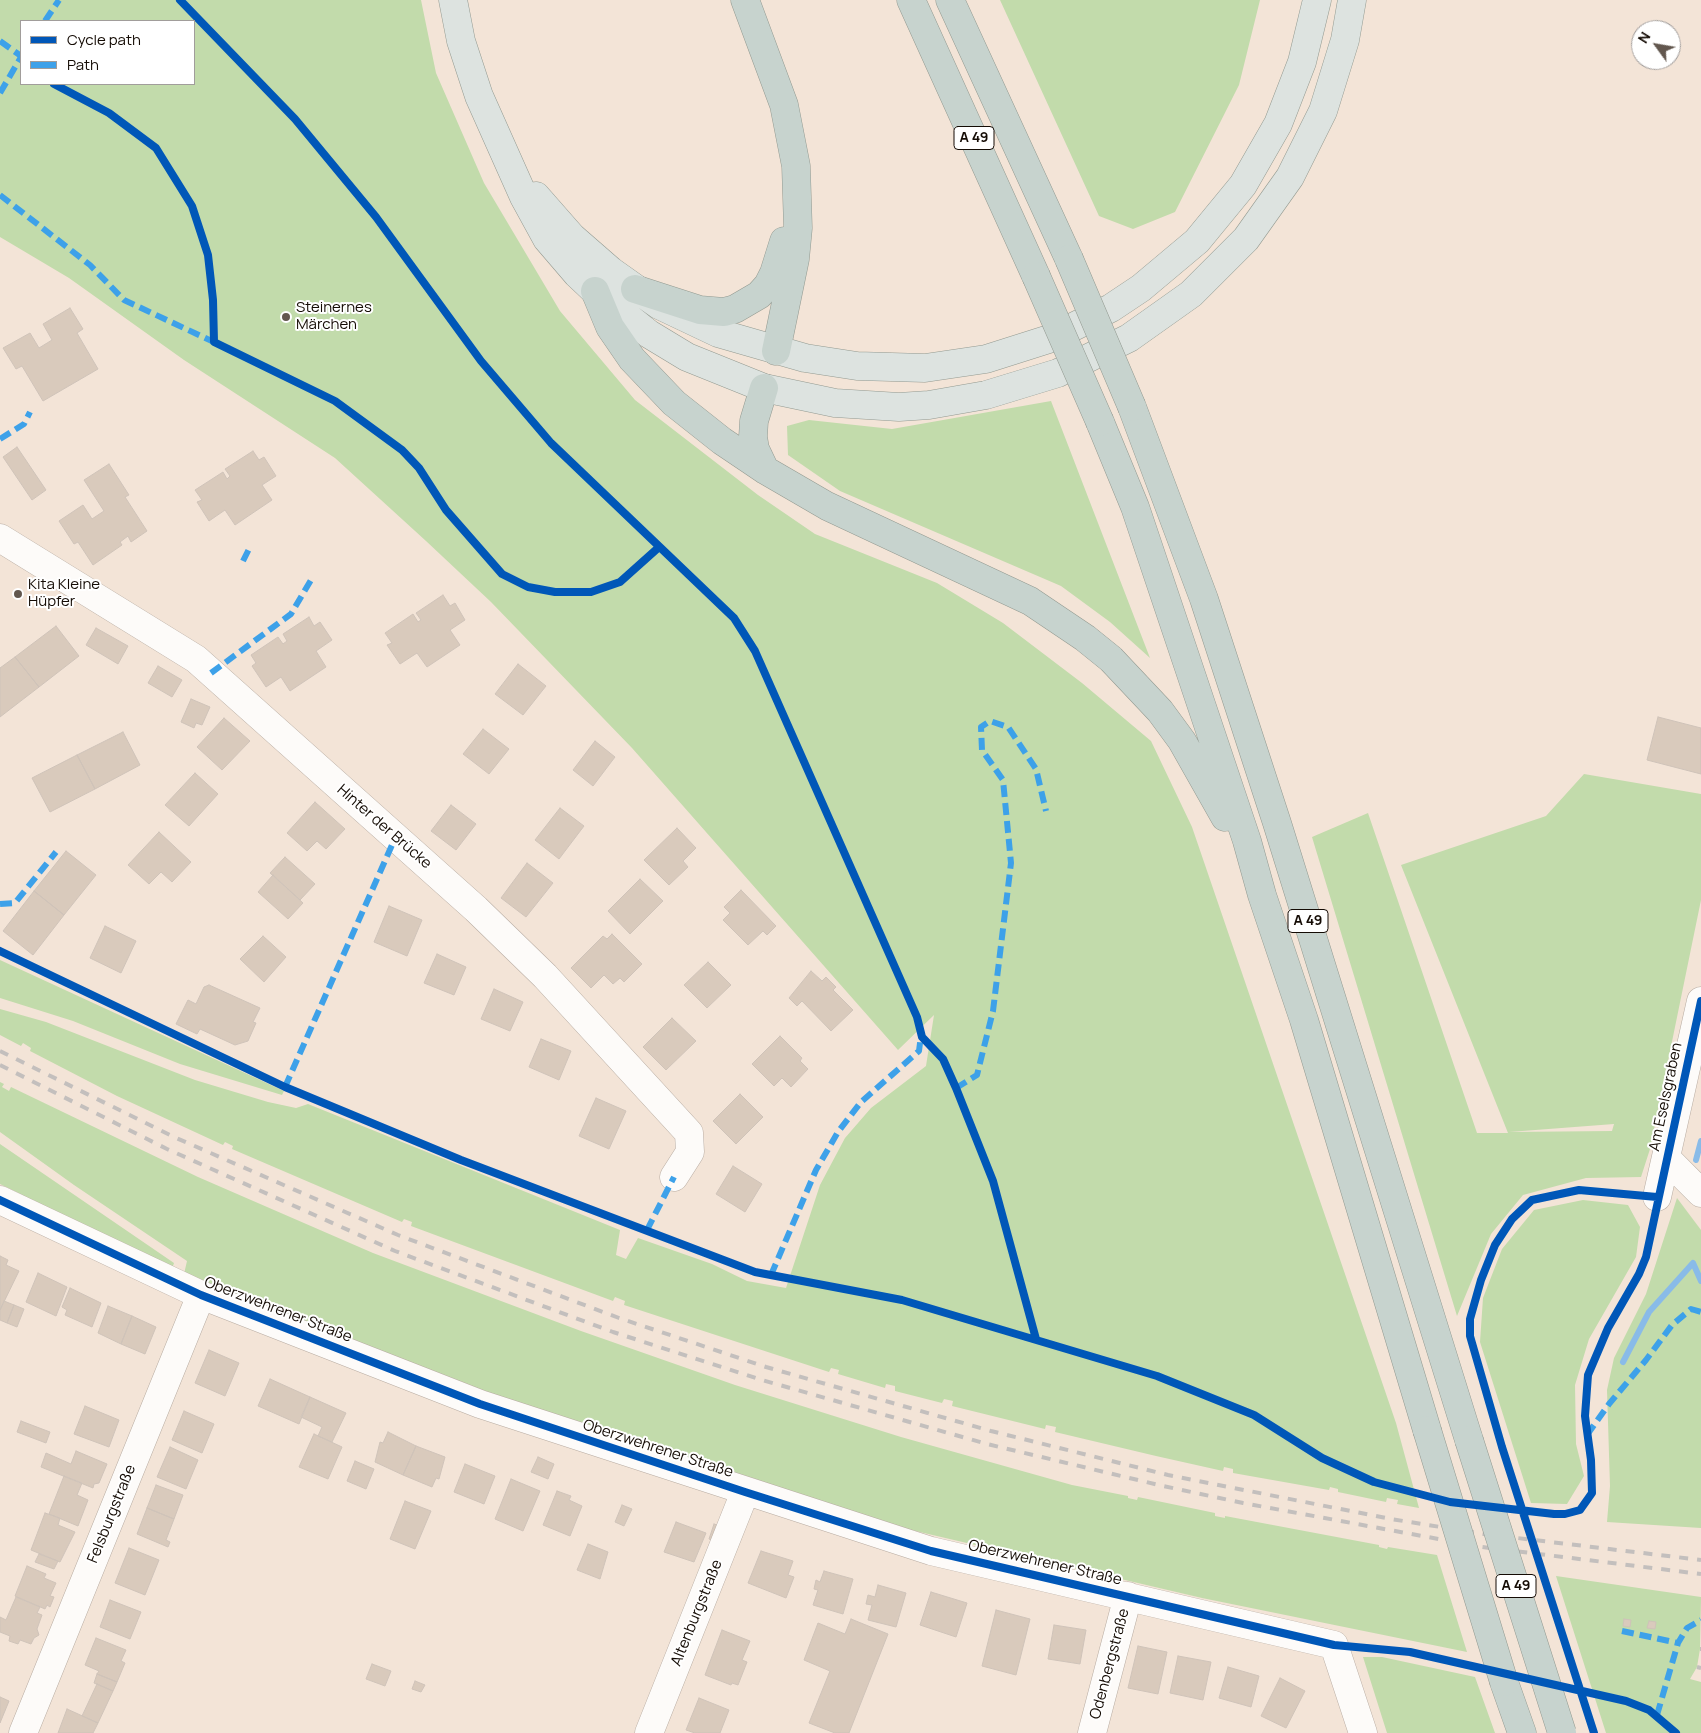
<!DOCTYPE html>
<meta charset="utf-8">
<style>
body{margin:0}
#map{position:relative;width:1701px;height:1733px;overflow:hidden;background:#f3e4d7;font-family:Manrope,sans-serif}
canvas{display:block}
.legend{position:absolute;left:20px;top:20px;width:175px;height:65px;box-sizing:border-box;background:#fff;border:1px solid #a19d9b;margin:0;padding:6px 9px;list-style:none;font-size:15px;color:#140b04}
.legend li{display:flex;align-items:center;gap:10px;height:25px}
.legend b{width:25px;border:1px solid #a19d9b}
.north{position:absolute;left:1631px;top:20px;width:50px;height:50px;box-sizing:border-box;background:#fff;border:1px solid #a19d9b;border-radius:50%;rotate:302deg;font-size:14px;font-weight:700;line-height:20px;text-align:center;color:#140b04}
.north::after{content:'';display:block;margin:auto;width:18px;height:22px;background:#62574e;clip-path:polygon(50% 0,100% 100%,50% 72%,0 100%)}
</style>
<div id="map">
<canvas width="1701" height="1733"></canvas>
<ul class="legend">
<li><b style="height:6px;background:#0057b8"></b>Cycle path</li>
<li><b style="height:6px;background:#3da1e9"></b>Path</li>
</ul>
<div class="north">N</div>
</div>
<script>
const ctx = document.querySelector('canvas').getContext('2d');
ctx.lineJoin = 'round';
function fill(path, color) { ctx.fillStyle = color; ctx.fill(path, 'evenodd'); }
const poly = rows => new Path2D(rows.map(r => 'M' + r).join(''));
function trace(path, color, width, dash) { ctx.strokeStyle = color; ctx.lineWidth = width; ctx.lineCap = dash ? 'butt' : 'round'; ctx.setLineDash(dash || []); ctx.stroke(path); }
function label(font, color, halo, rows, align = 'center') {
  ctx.font = font + ' Manrope,sans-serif'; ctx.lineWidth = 4; ctx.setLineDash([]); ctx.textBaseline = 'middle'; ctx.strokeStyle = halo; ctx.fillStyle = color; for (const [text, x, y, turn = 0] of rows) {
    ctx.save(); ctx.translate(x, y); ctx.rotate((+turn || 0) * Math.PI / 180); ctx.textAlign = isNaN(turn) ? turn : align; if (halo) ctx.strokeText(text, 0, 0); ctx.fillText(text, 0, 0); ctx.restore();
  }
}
fill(poly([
 [0,0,421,0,436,73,484,183,560,311,635,400,758,495,815,534,937,583,1003,623,1082,683,1151,741,1192,827,1396,1423,1419,1508,1397,1504,1398,1500,1387,1498,1386,1502,1338,1492,1338,1489,1330,1487,1329,1490,1233,1473,1233,1469,1224,1467,1223,1471,1156,1456,1055,1432,1056,1427,1046,1425,1045,1429,952,1406,953,1401,944,1399,942,1403,895,1391,895,1386,886,1384,885,1388,838,1374,839,1370,831,1368,829,1372,624,1305,625,1301,615,1297,613,1301,411,1226,412,1222,404,1219,402,1222,232,1149,233,1146,225,1142,223,1145,117,1096,30,1051,31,1048,23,1043,21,1046,0,1035,0,1009,46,1022,195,1080,268,1102,296,1108,308,1104,620,1230,616,1255,626,1259,638,1238,712,1264,747,1281,786,1288,820,1185,845,1138,871,1108,926,1066,934,1015,898,1050,632,748,491,602,426,541,335,458,184,360,69,278,0,237],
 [21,21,194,21,194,84,21,84],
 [1000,0,1260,0,1239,85,1175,212,1133,229,1099,216],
 [1051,401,1150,658,1110,622,1061,586,840,491,788,455,787,426,809,420,892,429],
 [1584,774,1701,794,1701,900,1650,1149,1641,1177,1586,1178,1523,1195,1491,1234,1457,1316,1312,837,1368,813,1477,1133,1508,1133,1401,865,1546,816],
 [1614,1124,1612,1131,1509,1132],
 [0,960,284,1091,282,1095,180,1064,73,1021,0,998],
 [0,1082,4,1084,2,1087,9,1091,11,1087,198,1177,373,1253,581,1331,735,1385,901,1437,1072,1485,1128,1496,1128,1498,1137,1500,1138,1497,1215,1513,1215,1516,1225,1518,1225,1516,1379,1545,1379,1547,1387,1549,1388,1547,1437,1555,1467,1652,1202,1598,877,1522,503,1398,184,1274,187,1261,74,1185,0,1132],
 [0,1144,174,1263,172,1269,0,1184],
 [1677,1198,1701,1230,1701,1528,1607,1522,1610,1486,1607,1390,1614,1358,1646,1294],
 [1583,1200,1628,1205,1640,1227,1636,1257,1589,1339,1575,1385,1576,1444,1584,1476,1567,1504,1531,1503,1480,1342,1483,1298,1502,1249,1534,1210],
 [1556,1576,1701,1597,1700,1649,1697,1667,1690,1679,1701,1682,1701,1733,1606,1733],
 [1363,1657,1382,1657,1475,1677,1495,1733,1387,1733]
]), '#c2dbab');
trace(poly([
 [1696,1160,1701,1141],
 [1623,1362,1649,1312,1693,1263,1701,1281]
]), '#89bbe8', 6);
const building = poly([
 [70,308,83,329,77,333,98,369,43,401,22,366,16,369,3,348,30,333,39,348,52,340,43,324,70,308],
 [17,447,46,490,32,500,3,457,17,447],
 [253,451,259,460,264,457,276,476,262,485,272,500,235,525,225,510,209,521,197,502,202,500,195,490,223,472,227,479,230,476,225,469,253,451],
 [109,464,129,495,125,497,147,531,131,542,128,536,120,542,122,545,93,565,78,542,74,544,59,521,83,505,92,519,104,511,84,480,109,464],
 [443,595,450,606,455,603,465,620,450,630,460,645,427,667,417,653,400,664,387,645,392,643,385,633,413,614,418,622,421,620,416,613,443,595],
 [309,617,314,626,320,622,332,640,316,651,326,667,290,691,281,677,266,687,252,666,256,663,251,655,278,637,283,644,287,641,283,634,309,617],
 [56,626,79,656,39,687,15,657,56,626],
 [96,628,128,646,118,664,86,645,96,628],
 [15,657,39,687,0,717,0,668,15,657],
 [518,664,546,686,523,715,495,694,518,664],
 [158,666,182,680,172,697,148,683,158,666],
 [191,699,210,707,202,725,196,723,194,728,181,722,191,699],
 [1658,717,1701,728,1701,774,1647,760,1658,717],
 [224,718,250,741,222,770,197,747,224,718],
 [483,729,509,749,489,774,463,754,483,729],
 [123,732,140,765,95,789,77,755,123,732],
 [595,741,615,757,593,786,573,770,595,741],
 [77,755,95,789,50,812,32,778,77,755],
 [195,773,218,794,189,826,165,805,195,773],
 [315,802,345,829,326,849,317,841,307,851,287,833,315,802],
 [451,805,476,824,456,850,431,831,451,805],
 [560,808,584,826,559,859,535,840,560,808],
 [677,828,696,848,683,861,688,867,669,885,644,860,677,828],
 [159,832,191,862,172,882,161,872,149,884,128,865,159,832],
 [66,851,96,875,64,915,34,891,66,851],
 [285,857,315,884,300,900,270,873,285,857],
 [527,863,553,883,526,917,501,898,527,863],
 [273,875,303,903,288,919,258,892,273,875],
 [640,879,663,901,630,934,608,911,640,879],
 [741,890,776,926,767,935,763,931,748,945,723,920,730,913,724,907,741,890],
 [34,891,64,915,33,955,3,931,34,891],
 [389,906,422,920,407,956,374,942,389,906],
 [105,926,136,941,121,973,90,958,105,926],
 [612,934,642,964,624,982,620,978,613,984,604,975,591,988,571,968,603,936,607,939,612,934],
 [263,936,286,957,264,982,240,959,263,936],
 [437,954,466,967,454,995,424,983,437,954],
 [708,962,731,985,707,1008,684,985,708,962],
 [811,971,822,981,826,977,836,987,833,990,853,1010,831,1031,802,1001,797,1006,789,998,811,971],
 [209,985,260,1008,253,1022,256,1023,248,1041,235,1045,200,1029,197,1034,176,1024,188,1000,196,1004,204,987,209,985],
 [494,989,523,1002,510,1031,481,1019,494,989],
 [672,1018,696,1041,666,1070,643,1047,672,1018],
 [780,1036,802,1058,800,1061,808,1069,791,1087,782,1078,774,1086,752,1064,780,1036],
 [541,1039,571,1051,559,1080,529,1067,541,1039],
 [740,1094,763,1117,736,1144,713,1121,740,1094],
 [596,1098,626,1111,609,1149,579,1136,596,1098],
 [733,1166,762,1184,745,1212,716,1194,733,1166],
 [0,1256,8,1260,6,1265,19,1271,0,1310,0,1256],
 [38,1273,67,1287,56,1316,26,1302,38,1273],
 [70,1288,101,1303,92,1327,65,1315,67,1310,62,1307,70,1288],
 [4,1301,14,1305,7,1323,0,1320,0,1310,4,1301],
 [14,1305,24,1309,17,1327,7,1323,14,1305],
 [108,1306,132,1316,121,1344,98,1333,108,1306],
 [132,1316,156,1327,145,1354,121,1344,132,1316],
 [209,1350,239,1363,225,1396,195,1383,209,1350],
 [270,1379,310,1397,299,1424,258,1406,270,1379],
 [310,1397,346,1413,332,1442,318,1436,322,1427,301,1417,310,1397],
 [85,1406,119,1420,109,1447,74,1434,85,1406],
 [184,1411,214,1424,202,1453,172,1440,184,1411],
 [21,1421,50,1432,46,1443,17,1432,21,1421],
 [388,1432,416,1446,403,1475,375,1462,380,1442,383,1443,388,1432],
 [314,1434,342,1447,328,1479,299,1467,314,1434],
 [416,1446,445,1457,439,1479,436,1478,432,1487,403,1475,416,1446],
 [170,1447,198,1460,186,1489,157,1477,170,1447],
 [76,1451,107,1464,99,1483,94,1484,93,1488,41,1467,46,1453,71,1464,76,1451],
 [538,1457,554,1464,548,1479,531,1472,538,1457],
 [355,1461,374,1469,366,1489,347,1481,355,1461],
 [465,1464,495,1476,484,1504,454,1492,465,1464],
 [64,1476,82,1483,77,1495,88,1500,78,1526,49,1514,64,1476],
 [511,1479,540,1491,523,1531,495,1519,511,1479],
 [156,1485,183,1495,174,1519,147,1508,156,1485],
 [557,1491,571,1496,569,1500,582,1506,570,1536,543,1525,557,1491],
 [405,1501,431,1511,415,1549,390,1539,405,1501],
 [622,1505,632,1509,624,1526,615,1522,622,1505],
 [147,1508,174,1519,166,1540,170,1542,168,1547,137,1534,147,1508],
 [45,1513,60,1518,58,1525,75,1532,60,1562,31,1550,45,1513],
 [676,1522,706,1533,694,1562,664,1552,676,1522],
 [714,1524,722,1527,716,1542,709,1539,714,1524],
 [588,1544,608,1552,600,1579,577,1570,588,1544],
 [129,1548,159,1560,145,1595,115,1583,129,1548],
 [761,1551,793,1561,788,1575,794,1577,786,1598,748,1583,761,1551],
 [39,1554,58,1561,54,1569,35,1562,39,1554],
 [27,1566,46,1574,44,1578,56,1583,50,1596,54,1597,50,1607,47,1605,45,1609,15,1596,27,1566],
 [824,1571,853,1579,843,1614,813,1605,818,1590,814,1589,816,1580,820,1582,824,1571],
 [878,1585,906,1593,896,1627,868,1620,872,1605,866,1604,868,1595,875,1597,878,1585],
 [931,1592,967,1603,956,1637,920,1625,931,1592],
 [16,1597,40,1607,37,1613,42,1615,37,1629,39,1635,34,1638,31,1644,20,1640,18,1644,9,1641,10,1636,0,1632,0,1617,6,1620,16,1597],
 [110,1600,141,1612,130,1639,100,1627,110,1600],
 [996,1610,1030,1619,1016,1675,982,1666,996,1610],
 [851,1619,888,1634,849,1733,835,1733,809,1723,830,1671,804,1660,818,1623,845,1634,851,1619],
 [1624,1619,1631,1620,1630,1627,1623,1626,1624,1619],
 [1649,1621,1656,1622,1655,1629,1647,1628,1649,1621],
 [1054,1625,1086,1630,1080,1664,1048,1659,1054,1625],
 [722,1630,750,1641,742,1660,747,1662,738,1685,732,1683,731,1685,705,1675,722,1630],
 [96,1638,126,1650,121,1661,125,1663,117,1682,97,1674,99,1671,85,1665,96,1638],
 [1138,1646,1167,1652,1158,1694,1128,1688,1138,1646],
 [1178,1656,1211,1662,1203,1700,1170,1693,1178,1656],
 [372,1664,391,1671,385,1686,366,1679,372,1664],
 [1228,1667,1259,1676,1251,1707,1219,1698,1228,1667],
 [97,1674,117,1682,113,1691,94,1683,97,1674],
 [1280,1678,1305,1691,1286,1728,1261,1716,1280,1678],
 [415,1681,425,1685,421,1692,412,1689,415,1681],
 [97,1684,113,1691,98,1723,82,1716,97,1684],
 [0,1697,9,1701,0,1723,0,1697],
 [699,1698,729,1710,720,1733,695,1733,686,1730,699,1698],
 [67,1709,98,1723,93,1733,58,1733,67,1709]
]);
fill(building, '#d9cabc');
trace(building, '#cfc3b9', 1);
const minor = poly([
 [0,538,196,659,476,909,545,976,689,1133,690,1152,674,1177],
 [1667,1159,1701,1193],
 [1657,1197,1701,1001],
 [0,1200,201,1295,480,1404,931,1551,1334,1645,1363,1733],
 [23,1733,201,1295],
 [649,1733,745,1492],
 [1092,1733,1128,1596]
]);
const major = poly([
 [453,0,461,41,479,96,524,197,547,239,577,274,595,291,649,334,687,357,764,388,835,403,899,407,929,405,986,395,1058,373,1129,338,1191,294,1246,239,1290,177,1323,111,1345,40,1352,0],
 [536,196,572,237,611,271,659,305,718,333,805,358,857,366,925,368,986,359,1049,339,1111,308,1141,288,1197,241,1243,185,1278,124,1302,62,1317,0]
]);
const highway = poly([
 [745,0,784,105,796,166,798,228,795,259,776,351],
 [911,0,1036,276],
 [950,0,1069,259],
 [635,289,700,310,724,312,735,309,759,295,768,285,774,273,784,241],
 [595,291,610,327,632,359,674,403,722,441,765,470,827,506,1030,601,1085,638,1111,659,1160,711,1182,741,1225,817],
 [764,388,754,421,753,437,755,449,765,470],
 [1132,407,1204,599,1277,823,1469,1440],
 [1100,422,1135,507,1247,841,1262,895,1304,1020,1427,1430],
 [1504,1682,1522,1733]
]);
trace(minor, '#b8aca2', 29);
trace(major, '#939a91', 29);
trace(highway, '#939a91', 29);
trace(minor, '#fdfbf9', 28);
trace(major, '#dde3e0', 28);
trace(highway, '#c7d3ce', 28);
trace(poly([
 [0,1051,174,1137,398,1235,619,1318,766,1367,991,1431,1168,1475,1391,1519,1484,1534,1701,1560],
 [0,1065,167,1149,395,1251,613,1332,762,1380,987,1444,1163,1486,1243,1503,1482,1547,1701,1574],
 [1700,1649,1701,1649],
 [1697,1667,1701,1668]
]), '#c3bfbd', 4, [9, 9]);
const highwayBridge = poly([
 [1069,259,1132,407],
 [1036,276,1100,422],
 [1427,1430,1504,1682],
 [1469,1440,1562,1733]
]);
trace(highwayBridge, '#939a91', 29, []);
trace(highwayBridge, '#c7d3ce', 28);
trace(poly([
 [45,21,59,0],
 [0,41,21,56],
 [0,93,21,57],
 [0,195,90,265,124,300,216,343],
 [0,439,24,424,30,412],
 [243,561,249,549],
 [211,673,291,614,311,580],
 [0,904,15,903,56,852],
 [285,1087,396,836],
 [956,1088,977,1075,993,1011,1011,863,1003,780,982,750,981,727,990,721,1008,727,1036,769,1046,811],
 [647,1230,674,1177],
 [771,1275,816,1170,838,1132,861,1102,919,1051,921,1035],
 [1587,1435,1609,1404,1646,1360,1672,1325,1691,1309,1701,1312],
 [1622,1631,1678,1643],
 [1657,1715,1678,1643,1687,1628,1701,1620]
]), '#3da1e9', 6, [12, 6]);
trace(poly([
 [180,0,295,119,376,217,481,361,551,443,734,618,755,651,917,1017,922,1037,943,1059,956,1088,993,1181,1036,1339],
 [54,84,109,113,156,148,192,206,208,255,213,300,214,342,335,401,402,450,419,468,446,510,502,574,528,587,555,592,591,592,620,582,658,548],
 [0,951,285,1087,461,1160,755,1272,902,1300,1157,1376,1254,1415,1322,1458,1374,1482,1450,1502,1554,1514,1565,1514,1580,1510,1592,1493,1591,1460,1585,1416,1588,1375,1608,1328,1639,1274,1646,1257,1701,1001],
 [0,1200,201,1295,480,1404,745,1492,931,1551,1334,1645,1410,1652,1626,1701,1649,1710,1676,1733],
 [1594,1733,1502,1447,1470,1336,1470,1319,1481,1280,1495,1245,1512,1219,1532,1200,1579,1190,1657,1197]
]), '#0057b8', 8);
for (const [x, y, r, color] of [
 [286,317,5,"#62574e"],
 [18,594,5,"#62574e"]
]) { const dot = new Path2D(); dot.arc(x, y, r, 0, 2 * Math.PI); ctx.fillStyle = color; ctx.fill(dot); trace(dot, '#fff', 2); }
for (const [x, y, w] of [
 [974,138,40],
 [1308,921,40],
 [1516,1586,40]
]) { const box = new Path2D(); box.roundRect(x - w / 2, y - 11.5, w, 23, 4); ctx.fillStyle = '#fff'; ctx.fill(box); trace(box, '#140b04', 1); }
label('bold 14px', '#140b04', null, [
 ["A 49",974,138],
 ["A 49",1308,921],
 ["A 49",1516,1586]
]);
label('15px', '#140b04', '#fff', [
 ["Steinernes",296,308],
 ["Märchen",296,325],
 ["Kita Kleine",28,585],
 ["Hüpfer",28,602]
], 'left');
label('15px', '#140b04', '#fff', [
 ["Hinter der Brücke",384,827,41],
 ["Am Eselsgraben",1666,1097,-78],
 ["Oberzwehrener Straße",278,1310,21],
 ["Oberzwehrener Straße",658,1449,18],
 ["Felsburgstraße",112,1514,-68],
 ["Oberzwehrener Straße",1045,1563,13],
 ["Altenburgstraße",697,1613,-68],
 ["Odenbergstraße",1110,1664,-75]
]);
</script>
